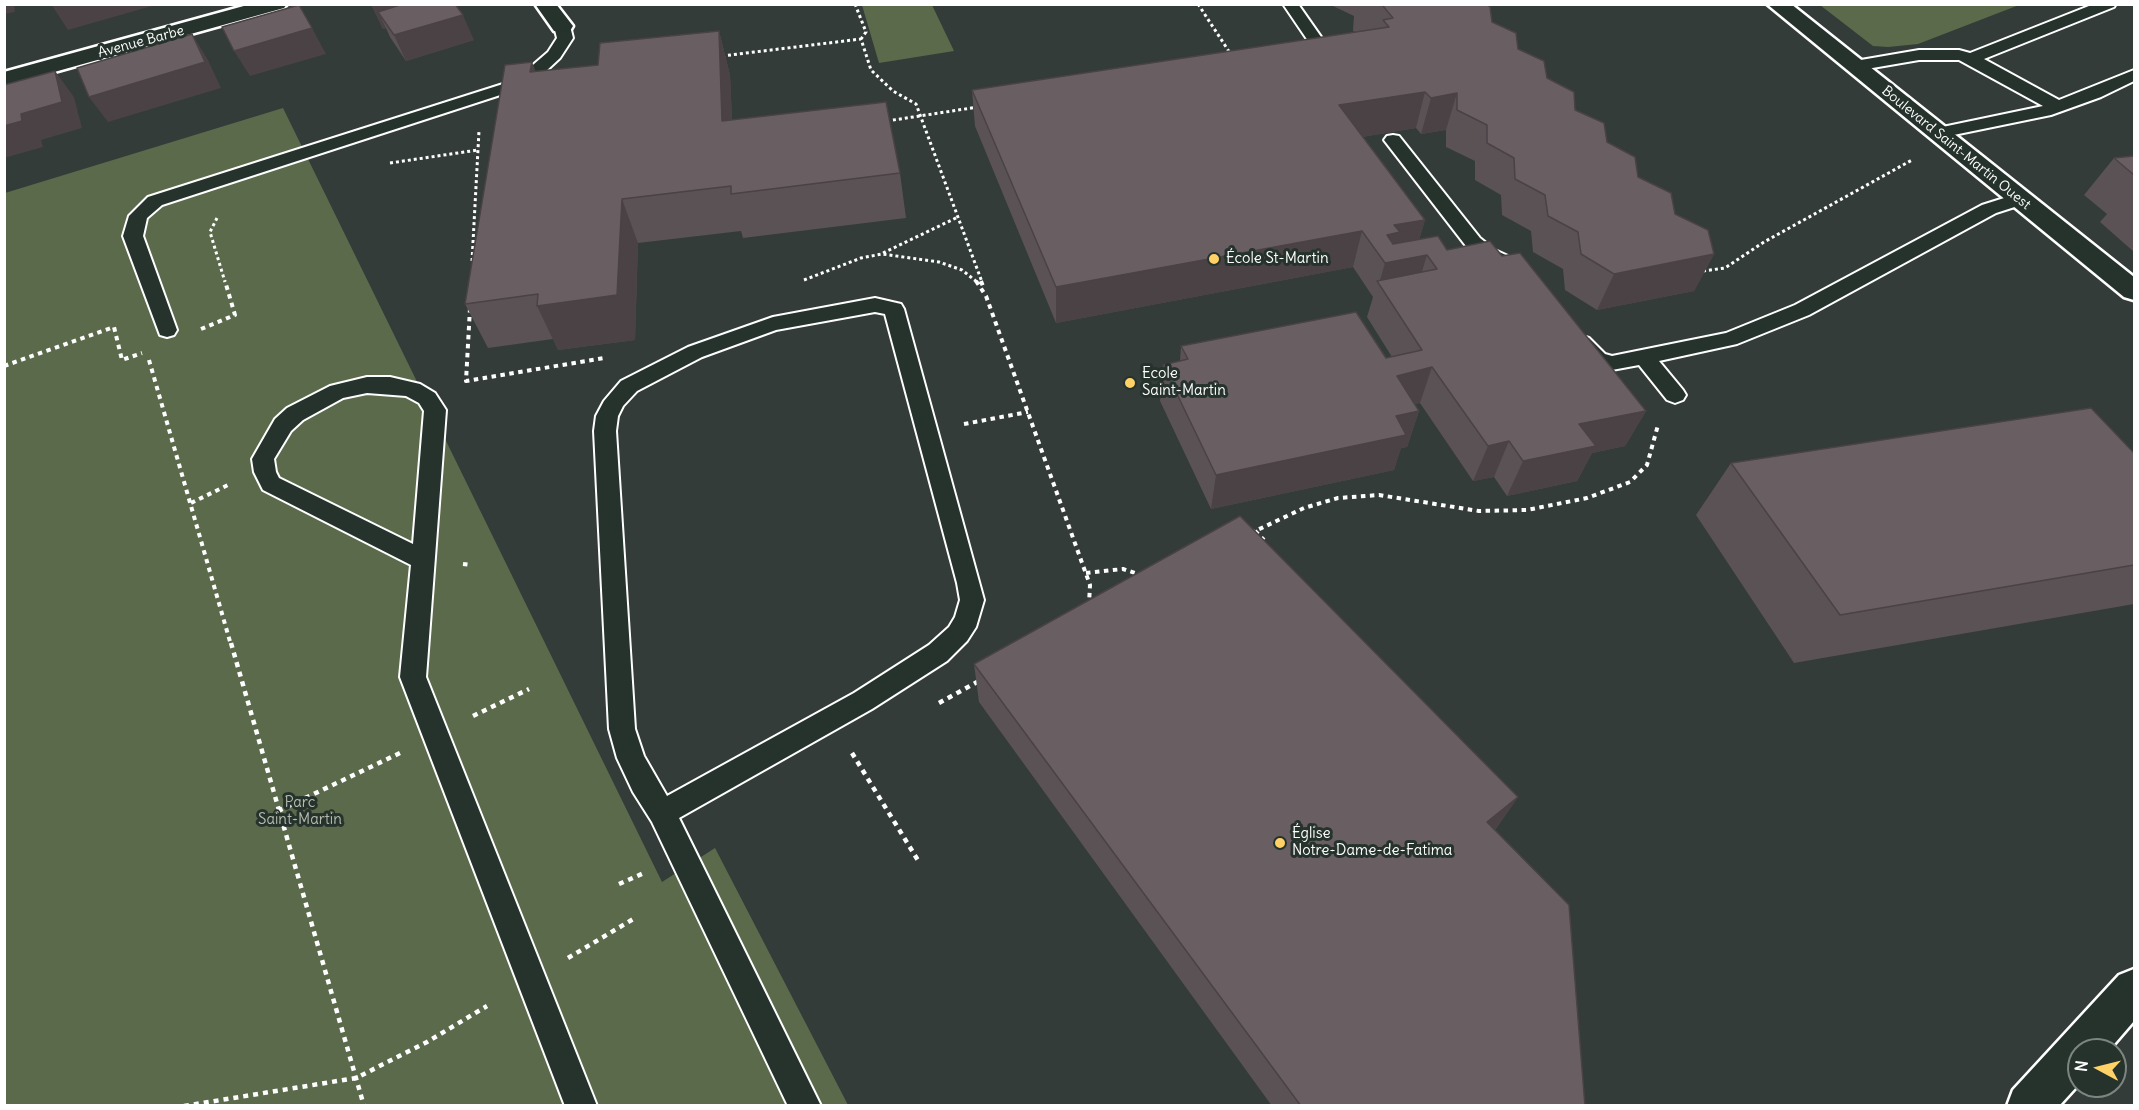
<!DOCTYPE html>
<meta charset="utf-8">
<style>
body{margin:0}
#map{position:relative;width:2139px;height:1110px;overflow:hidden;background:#333c38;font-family:Delius,sans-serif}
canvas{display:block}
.frame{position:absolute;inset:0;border:6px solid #fff;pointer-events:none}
.north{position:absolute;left:2067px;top:1038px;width:60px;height:60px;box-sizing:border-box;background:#26332d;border:2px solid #7d8581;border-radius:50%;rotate:277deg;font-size:16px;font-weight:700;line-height:24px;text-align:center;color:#fff}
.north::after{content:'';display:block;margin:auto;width:21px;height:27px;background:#ffd166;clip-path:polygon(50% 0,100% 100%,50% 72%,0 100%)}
</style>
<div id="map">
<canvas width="2139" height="1110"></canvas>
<div class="frame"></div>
<div class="north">N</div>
</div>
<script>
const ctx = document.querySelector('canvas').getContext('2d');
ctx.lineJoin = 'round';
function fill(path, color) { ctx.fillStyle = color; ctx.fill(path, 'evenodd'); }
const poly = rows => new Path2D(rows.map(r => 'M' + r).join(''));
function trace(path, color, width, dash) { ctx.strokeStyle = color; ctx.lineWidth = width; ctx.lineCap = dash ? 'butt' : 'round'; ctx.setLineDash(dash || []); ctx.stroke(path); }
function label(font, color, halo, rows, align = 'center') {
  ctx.font = font + ' Delius,sans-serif'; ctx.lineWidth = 6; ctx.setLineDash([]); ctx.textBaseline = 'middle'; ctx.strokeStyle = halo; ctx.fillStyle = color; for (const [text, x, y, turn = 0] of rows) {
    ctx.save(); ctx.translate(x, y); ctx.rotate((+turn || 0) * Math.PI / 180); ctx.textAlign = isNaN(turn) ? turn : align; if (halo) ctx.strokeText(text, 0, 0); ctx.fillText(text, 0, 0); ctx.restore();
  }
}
fill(poly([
 [862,5,932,5,954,51,879,63],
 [1820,5,2019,5,1918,44,1888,47,1873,46],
 [283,108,662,882,715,848,848,1105,5,1106,5,193]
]), '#5c6a4c');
const lane = poly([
 [1283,4,1298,4,1333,54,1331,57,1319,57,1283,4],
 [2094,4,2116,4,2114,7,1984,59,2059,100,2134,70,2134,81,2101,97,2051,115,1939,138,1933,137,1930,133,1933,129,2043,106,1959,60,1919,60,1855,71,1847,66,1855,61,1919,50,1959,50,1970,53,2094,4],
 [562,21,570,26,573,38,560,58,531,85,162,205,147,218,143,236,177,330,174,335,167,337,160,335,123,236,129,216,148,197,503,84,519,77,548,52,557,38,554,26,562,21],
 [1393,135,1399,136,1480,238,1495,250,1510,257,1513,261,1510,265,1503,267,1496,265,1481,258,1466,246,1384,140,1387,136,1393,135],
 [2020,193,2027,195,2029,199,2027,203,1996,213,1809,315,1737,344,1659,361,1683,390,1686,395,1683,400,1675,403,1667,400,1639,365,1612,370,1591,364,1572,343,1575,338,1582,336,1589,338,1605,354,1612,356,1726,333,1795,305,1982,205,2020,193],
 [875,298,901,304,904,309,984,600,976,627,967,641,947,661,872,709,679,818,821,1106,788,1106,652,822,633,792,617,758,609,729,594,431,596,416,604,401,621,381,688,347,773,317,875,298],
 [875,312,885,314,957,583,960,600,955,617,949,627,929,645,854,693,667,796,644,756,635,729,616,431,618,416,623,406,637,391,702,357,776,330,875,312],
 [367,377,390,377,420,384,435,393,446,410,426,677,597,1106,565,1106,400,677,411,565,263,490,254,472,252,459,275,419,287,408,330,386,367,377],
 [367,393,406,396,419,403,424,411,413,544,279,478,276,472,274,459,291,431,303,420,343,398,367,393]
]);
const street = poly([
 [251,4,287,4,284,8,4,86,4,72,251,4],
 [535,4,556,4,573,26,570,31,562,32,554,31,535,4],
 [2134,969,2134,1021,2109,1050,2079,1050,2079,1084,2059,1106,2007,1106,2013,1090,2119,975,2134,969]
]);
const secondary = poly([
 [1767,4,1791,4,2134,277,2134,300,2124,297,1767,4]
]);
trace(lane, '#fff', 4);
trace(street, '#fff', 5);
trace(secondary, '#fff', 5);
trace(poly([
 [855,4,866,32,861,39],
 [1198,4,1230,53],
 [722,56,861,39,871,70,893,91,916,104,982,282],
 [887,121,978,107],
 [390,163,478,150],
 [217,218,210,232,225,282],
 [883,253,958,217],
 [472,261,479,131],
 [1703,271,1725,268,1764,242,1912,160],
 [804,280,861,258,882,254,939,262,962,270,977,282]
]), '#fff', 3, [3, 3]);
trace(poly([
 [976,281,986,296,1090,585,1089,604],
 [981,281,984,289],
 [470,308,466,381,604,358],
 [201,329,235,315,225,281],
 [149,360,231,645],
 [4,366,114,327,122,360,142,353],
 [964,424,1028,412],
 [191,503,230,484],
 [1255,531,1264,540],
 [1251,533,1304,508,1338,498,1379,495,1479,511,1527,510,1587,498,1630,482,1647,465,1658,425],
 [463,564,471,565],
 [1086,573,1123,569,1141,575]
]), '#fff', 4, [4.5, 4.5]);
trace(poly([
 [231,643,364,1106],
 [939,703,979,681],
 [473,716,529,689],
 [852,753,919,862],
 [278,811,400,753],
 [619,884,644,873],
 [568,958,635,918],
 [184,1106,356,1078,427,1042,487,1006]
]), '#fff', 4.5, [5, 5]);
fill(lane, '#26332d');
fill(street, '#26332d');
fill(secondary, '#26332d');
fill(poly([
 [371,4,474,40,406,61,390,37,386,28,383,29],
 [1333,4,1486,4,1492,22,1547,78,1638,177,1714,254,1694,291,1597,310,1565,290,1563,269,1533,252,1531,231,1502,215,1501,195,1475,180,1475,161,1446,147,1446,130,1421,134,1416,128,1362,137,1425,220,1419,240,1447,250,1502,256,1646,411,1625,446,1592,453,1577,481,1507,496,1494,477,1473,481,1420,403,1415,404,1419,411,1407,447,1401,448,1394,470,1211,509,1160,401,1163,365,1180,361,1181,346,1386,358,1392,357,1367,317,1373,297,1353,267,1056,323,975,126,972,90,1355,32,1353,31,1354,16,1333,6],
 [719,31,730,75,732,120,900,173,906,218,743,238,741,231,638,243,635,340,558,350,553,339,488,348,465,304,535,72,598,65],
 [2134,156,2134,252,2100,222,2107,214,2084,195,2114,158],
 [2134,453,2134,604,1794,663,1696,515,1731,463],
 [974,664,1518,797,1495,830,1585,1106,1272,1106,979,702]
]), '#5a5255');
fill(poly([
 [4,4,14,4,15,12,4,14],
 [51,4,159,4,68,30],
 [371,4,448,4,378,12,386,28,383,29],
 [463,15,474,40,406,61,394,35],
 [312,28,326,54,250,76,234,51],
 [719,31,730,75,734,165,722,121],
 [192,34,208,60,221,88,108,122,89,97],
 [532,62,549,106,530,72],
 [55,71,74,97,82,128,41,140,43,147,4,158,4,126,21,114],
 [1425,92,1416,128,1331,142,1339,105],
 [1457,93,1446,130,1421,134,1431,98],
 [622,199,638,243,635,340,558,350,537,306],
 [1425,220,1414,256,1427,255,1416,291,1379,284,1385,263,1387,235,1394,225],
 [1362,231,1353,267,1056,323,1056,287],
 [1714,254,1694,291,1597,310,1614,274],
 [1432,367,1420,403,1385,411,1397,376],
 [1419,411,1407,447,1401,448,1394,470,1211,509,1216,475,1396,416],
 [1646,411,1625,446,1592,453,1577,481,1507,496,1523,461,1579,424],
 [1509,441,1494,477,1473,481,1488,446],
 [1518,797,1494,831,1487,822]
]), '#4a4245');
const building = poly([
 [403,4,455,4,463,15,394,35,378,12,403,4],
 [1380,4,1486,4,1490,7,1492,22,1516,33,1518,49,1544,61,1547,78,1574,92,1575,110,1604,123,1607,142,1635,157,1638,177,1671,193,1675,214,1708,230,1714,254,1614,274,1581,254,1578,232,1548,216,1545,195,1515,179,1514,158,1487,143,1487,125,1457,110,1457,93,1431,98,1425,92,1339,105,1425,220,1394,225,1400,232,1387,235,1393,244,1438,236,1447,250,1490,241,1502,256,1520,253,1646,411,1579,424,1596,446,1523,461,1509,441,1488,446,1432,367,1397,376,1419,411,1396,416,1406,435,1216,475,1163,365,1188,359,1181,346,1356,312,1386,358,1422,350,1377,281,1437,269,1427,255,1385,263,1362,231,1056,287,972,90,1389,27,1383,20,1393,18,1383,6,1380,4],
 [299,5,312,28,234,51,222,27,299,5],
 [719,31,722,121,886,102,900,173,731,194,731,186,622,199,617,295,537,306,538,294,465,304,505,65,532,62,530,72,598,65,600,43,719,31],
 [192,34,205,62,89,97,77,68,192,34],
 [55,71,62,102,21,114,22,121,4,126,4,85,55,71],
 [2134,156,2134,175,2114,158,2134,156],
 [2091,408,2134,453,2134,565,1840,615,1731,463,2091,408],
 [1240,516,1518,797,1487,822,1569,905,1585,1106,1301,1106,974,664,1240,516]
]);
fill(building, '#695f63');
trace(building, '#4a4245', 1.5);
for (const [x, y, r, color] of [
 [1214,259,6,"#ffd166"],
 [1130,383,6,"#ffd166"],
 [1280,843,6,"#ffd166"]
]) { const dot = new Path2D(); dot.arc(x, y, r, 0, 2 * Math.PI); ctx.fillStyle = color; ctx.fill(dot); trace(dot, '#26332d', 2); }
label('14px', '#fff', '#26332d', [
 ["Avenue Barbe",141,42,-15],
 ["Boulevard Saint-Martin Ouest",1956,148,39]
]);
label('15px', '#fff', '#26332d', [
 ["École St-Martin",1226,259],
 ["Ecole",1142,374],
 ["Saint-Martin",1142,391],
 ["Église",1292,834],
 ["Notre-Dame-de-Fatima",1292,851]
], 'left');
label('15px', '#b6bcae', '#26332d', [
 ["Parc",300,803],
 ["Saint-Martin",300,820]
]);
</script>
